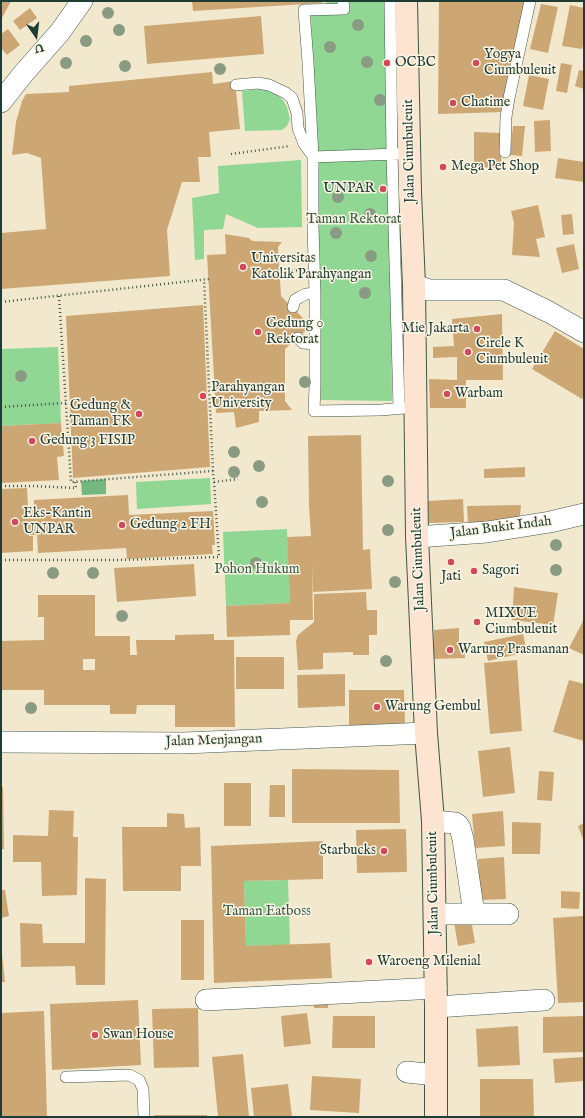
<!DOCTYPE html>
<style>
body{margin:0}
#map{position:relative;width:585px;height:1118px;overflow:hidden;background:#f2e8cd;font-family:"IM FELL English",serif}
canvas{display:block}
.frame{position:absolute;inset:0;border:2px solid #1f3d34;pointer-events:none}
.north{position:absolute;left:16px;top:16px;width:40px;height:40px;-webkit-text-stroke:3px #fcf5e5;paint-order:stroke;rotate:166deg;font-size:11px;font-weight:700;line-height:16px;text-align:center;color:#1f3d34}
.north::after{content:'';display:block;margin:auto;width:14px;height:18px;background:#1f3d34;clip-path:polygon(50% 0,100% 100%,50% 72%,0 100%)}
</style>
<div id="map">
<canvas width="585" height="1118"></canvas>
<div class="frame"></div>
<div class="north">U</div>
</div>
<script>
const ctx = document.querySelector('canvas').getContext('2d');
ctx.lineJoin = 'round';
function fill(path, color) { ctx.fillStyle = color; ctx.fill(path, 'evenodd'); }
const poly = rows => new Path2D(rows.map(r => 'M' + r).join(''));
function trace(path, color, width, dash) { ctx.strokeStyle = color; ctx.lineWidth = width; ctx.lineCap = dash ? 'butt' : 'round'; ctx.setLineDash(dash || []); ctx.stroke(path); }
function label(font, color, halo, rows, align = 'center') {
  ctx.font = font + ' "IM FELL English",serif'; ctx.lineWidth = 3; ctx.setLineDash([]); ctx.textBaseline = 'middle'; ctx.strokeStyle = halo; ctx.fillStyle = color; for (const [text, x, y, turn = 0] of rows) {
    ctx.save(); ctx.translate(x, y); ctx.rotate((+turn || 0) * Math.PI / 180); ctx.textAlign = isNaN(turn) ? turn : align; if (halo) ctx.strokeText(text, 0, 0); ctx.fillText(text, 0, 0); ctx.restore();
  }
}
fill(poly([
 [327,1,390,1,393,153,313,155,311,6,326,5],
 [261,89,273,92,283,100,287,107,290,119,287,126,282,130,245,131,242,91],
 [390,156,392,401,321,400,319,281,315,159],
 [301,160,302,227,258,228,226,214,223,229,204,230,204,259,195,260,192,198,219,193,218,166],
 [58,347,61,423,1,426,1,349],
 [210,478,211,504,137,509,136,482],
 [287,529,290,603,226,606,223,532],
 [288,880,290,945,246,946,244,881]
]), '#8fd792');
fill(poly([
 [106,479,106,494,82,495,81,481]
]), '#73b87c');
fill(poly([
 [1,1,11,1,2,18,1,18],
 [192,1,322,1,322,3,193,11],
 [439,1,526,1,504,112,438,114],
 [541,4,558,7,548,53,530,49],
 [570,5,584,8,584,40,582,49,562,46],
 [30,8,37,18,20,30,13,21],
 [261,16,264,54,147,64,144,26],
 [8,29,20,45,7,55,1,48,1,34],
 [561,63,572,65,567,93,556,91],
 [579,70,584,71,584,89,575,86],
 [212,72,213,84,235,81,240,129,209,132,211,157,198,157,200,182,182,182,167,230,170,276,1,289,1,233,46,229,41,158,27,153,12,155,16,122,22,101,26,94,69,92,69,86],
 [529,75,549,79,543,110,523,106],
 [550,120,551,151,535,152,534,121],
 [513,126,525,126,522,156,510,155],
 [474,132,502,133,501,168,474,167],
 [558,158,584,162,584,182,555,178],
 [538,205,545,237,536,239,540,257,512,255,514,223,511,211],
 [572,214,574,234,563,235,561,215],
 [225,234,249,238,252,241,282,242,278,247,281,296,311,326,285,349,285,401,292,410,259,411,259,422,236,428,234,412,216,413,207,255,226,254],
 [574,244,579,269,562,273,556,248],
 [203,305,210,467,73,478,66,316],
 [502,314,503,380,466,380,466,408,430,408,429,379,457,380,457,357,433,358,433,347,454,346,452,319],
 [555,331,584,349,584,396,582,399,532,369],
 [61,423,64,456,57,457,59,480,1,483,1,426],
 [361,435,363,550,370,549,372,589,313,592,312,562,313,620,290,620,290,635,227,637,226,606,290,603,287,537,311,536,309,506,308,436],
 [525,467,525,477,484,478,484,469],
 [27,488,28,507,34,507,34,500,128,495,129,515,213,511,215,545,212,545,213,554,127,559,126,548,38,553,37,535,30,535,29,525,29,536,33,536,33,551,1,553,1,489],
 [463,499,464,522,429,523,428,501],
 [521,505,519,525,468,526,467,506],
 [194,564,196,596,117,602,114,568],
 [514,587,558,593,553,625,512,620],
 [366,592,367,610,377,610,377,635,369,635,369,655,353,655,353,652,323,653,323,669,298,670,296,641,298,635,314,622,314,594],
 [38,595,95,595,95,636,130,636,130,655,137,655,136,640,175,640,175,635,214,634,214,640,234,640,235,727,175,727,175,705,137,705,136,714,110,714,110,705,44,705,44,690,1,690,1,641,44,640,44,617,38,617],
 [83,659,95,659,95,670,83,670],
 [584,619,584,655,569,648],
 [459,628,459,643,464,643,465,658,434,659,434,630],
 [523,634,527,652,488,661,484,642],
 [236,657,284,657,284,689,236,689],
 [517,660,522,731,490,734,484,663],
 [345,674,345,706,298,708,297,675],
 [569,680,584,684,584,741,553,732],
 [349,690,404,690,405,724,349,726],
 [510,747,515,793,483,797,478,751],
 [292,769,399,770,400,823,292,823],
 [539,771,554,772,552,801,537,800],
 [224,783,251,783,251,826,224,826],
 [270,785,285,785,285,817,269,817],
 [1,787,3,787,4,849,1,849],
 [49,810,74,811,73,837,78,837,77,895,42,896,41,862,13,862,13,835,48,836],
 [503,811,505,846,475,848,472,814],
 [167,813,184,814,185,828,200,827,201,866,181,866,181,891,123,891,122,827,167,827],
 [512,822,541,823,540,854,512,854],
 [584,823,584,842,578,826],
 [406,829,407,872,357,873,356,830],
 [323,841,323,879,244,881,246,946,330,943,332,978,214,983,211,846],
 [504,857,506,899,480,900,478,859],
 [85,878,106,879,105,985,76,985,75,966,21,967,20,923,42,924,43,943,85,943],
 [1,890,5,890,9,916,1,918],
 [561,891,580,892,579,909,561,908],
 [583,916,584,1002,558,1003,553,918],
 [471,919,475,943,458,946,454,922],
 [181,920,204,920,204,980,181,980],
 [1,954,2,954,5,982,1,982],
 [314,999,328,999,328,1008,314,1008],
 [138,1000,141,1065,52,1070,50,1004],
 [198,1008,199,1067,154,1068,152,1009],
 [44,1011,47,1117,1,1117,1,1013],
 [307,1013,311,1044,284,1047,281,1016],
 [333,1016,375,1016,375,1048,332,1048],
 [584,1016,584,1052,543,1053,543,1017],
 [518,1026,520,1065,478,1067,476,1029],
 [243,1054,249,1117,218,1117,212,1057],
 [584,1057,584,1081,555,1083,553,1059],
 [312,1076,361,1079,359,1113,310,1110],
 [480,1079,533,1079,534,1117,480,1117],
 [288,1084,292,1117,254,1117,251,1088],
 [154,1115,207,1115,207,1117,154,1117]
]), '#cda773');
const service = poly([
 [343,1,344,9,304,10,308,62,313,157,313,227,315,293,315,386,314,411,381,410,416,407],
 [390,1,392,154,399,408],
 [236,85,258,83,269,85,286,93,292,98,297,113,298,128,304,144,313,156],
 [505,152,506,117,509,98,530,1],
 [313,157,398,154],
 [293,307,295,300,300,297,306,294,315,293],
 [298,338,303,343,315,344],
 [66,1077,129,1075,139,1080,143,1089,144,1117]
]);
const minor = poly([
 [1,102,23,74,60,32,82,1],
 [414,285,429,290,504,290,549,312,584,332],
 [417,537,487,532,550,522,584,514],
 [1,742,184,743,426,733],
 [433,821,455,823,458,825,460,828,463,839,474,914],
 [435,914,508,914],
 [206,1000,436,988],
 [436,1007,544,1000],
 [407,1072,436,1075]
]);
const secondary = poly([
 [406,1,410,192,414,285,417,537,426,733,433,821,436,1007,436,1117]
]);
trace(service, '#3f574b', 12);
trace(minor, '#3f574b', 22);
trace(secondary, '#3f574b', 24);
trace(poly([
 [231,154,290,146],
 [280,272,299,270],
 [59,296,71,482,213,471],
 [1,302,209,279],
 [1,407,67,403],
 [214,482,238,479],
 [1,486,32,486,76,488,75,482],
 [1,560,117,560,219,557,214,482,213,471,204,280]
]), '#3f574b', 2.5, [1, 3]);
trace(service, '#fff', 11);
trace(minor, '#fff', 21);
trace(secondary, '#fde4d1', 22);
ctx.fillStyle = '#8a9b83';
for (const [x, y] of [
 [108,13],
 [358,25],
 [119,30],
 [86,41],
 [330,47],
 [367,62],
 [66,63],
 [125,66],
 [220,69],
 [380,100],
 [338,197],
 [370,214],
 [336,233],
 [371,256],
 [365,293],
 [21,376],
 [305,382],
 [234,452],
 [259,466],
 [234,472],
 [388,481],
 [262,502],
 [388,530],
 [556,545],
 [256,563],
 [556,570],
 [53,573],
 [93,573],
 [395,582],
 [122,616],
 [386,661],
 [31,708]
]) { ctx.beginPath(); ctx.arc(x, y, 6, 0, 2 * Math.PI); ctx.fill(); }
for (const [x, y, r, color] of [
 [387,63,4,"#d1495b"],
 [476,63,4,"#d1495b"],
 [453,103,4,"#d1495b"],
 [443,167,4,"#d1495b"],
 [383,189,4,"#d1495b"],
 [243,267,4,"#d1495b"],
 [477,329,4,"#d1495b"],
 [258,332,4,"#d1495b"],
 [468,352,4,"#d1495b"],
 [447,394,4,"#d1495b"],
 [203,396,4,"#d1495b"],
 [139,414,4,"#d1495b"],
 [32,441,4,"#d1495b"],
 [15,522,4,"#d1495b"],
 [122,525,4,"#d1495b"],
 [451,562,4,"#d1495b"],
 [474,571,4,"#d1495b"],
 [477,622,4,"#d1495b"],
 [450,650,4,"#d1495b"],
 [377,707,4,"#d1495b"],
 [384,851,4,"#d1495b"],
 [369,962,4,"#d1495b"],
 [95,1035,4,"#d1495b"]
]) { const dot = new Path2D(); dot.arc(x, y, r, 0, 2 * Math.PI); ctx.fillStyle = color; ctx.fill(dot); trace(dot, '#fcf5e5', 1.5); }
label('14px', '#1f3d34', '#fcf5e5', [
 ["Yogya",484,55],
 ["Ciumbuleuit",484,71],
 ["OCBC",395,63],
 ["Chatime",461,103],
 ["Mega Pet Shop",451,167],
 ["UNPAR",375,189,"right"],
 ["Universitas",251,259],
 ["Katolik Parahyangan",251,275],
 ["Gedung 0",266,324],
 ["Rektorat",266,340],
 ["Mie Jakarta",469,329,"right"],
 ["Circle K",476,344],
 ["Ciumbuleuit",476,360],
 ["Parahyangan",211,388],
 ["University",211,404],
 ["Warbam",455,394],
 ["Gedung &",131,406,"right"],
 ["Taman FK",131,422,"right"],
 ["Gedung 3 FISIP",40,441],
 ["Eks-Kantin",23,514],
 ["UNPAR",23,530],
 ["Gedung 2 FH",130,525],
 ["Sagori",482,571],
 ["Jati",451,577,"center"],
 ["MIXUE",485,614],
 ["Ciumbuleuit",485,630],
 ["Warung Prasmanan",458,650],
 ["Warung Gembul",385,707],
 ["Starbucks",376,851,"right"],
 ["Waroeng Milenial",377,962],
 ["Swan House",103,1035]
], 'left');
label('14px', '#1f3d34', '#fcf5e5', [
 ["Jalan Ciumbuleuit",410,151,-91],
 ["Jalan Bukit Indah",501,528,-7],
 ["Jalan Ciumbuleuit",419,559,-92],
 ["Jalan Menjangan",214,741,-2],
 ["Jalan Ciumbuleuit",434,883,-91]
]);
label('14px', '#355c47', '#fcf5e5', [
 ["Taman Rektorat",354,220],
 ["Pohon Hukum",257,570],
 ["Taman Eatboss",267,912]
]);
</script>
